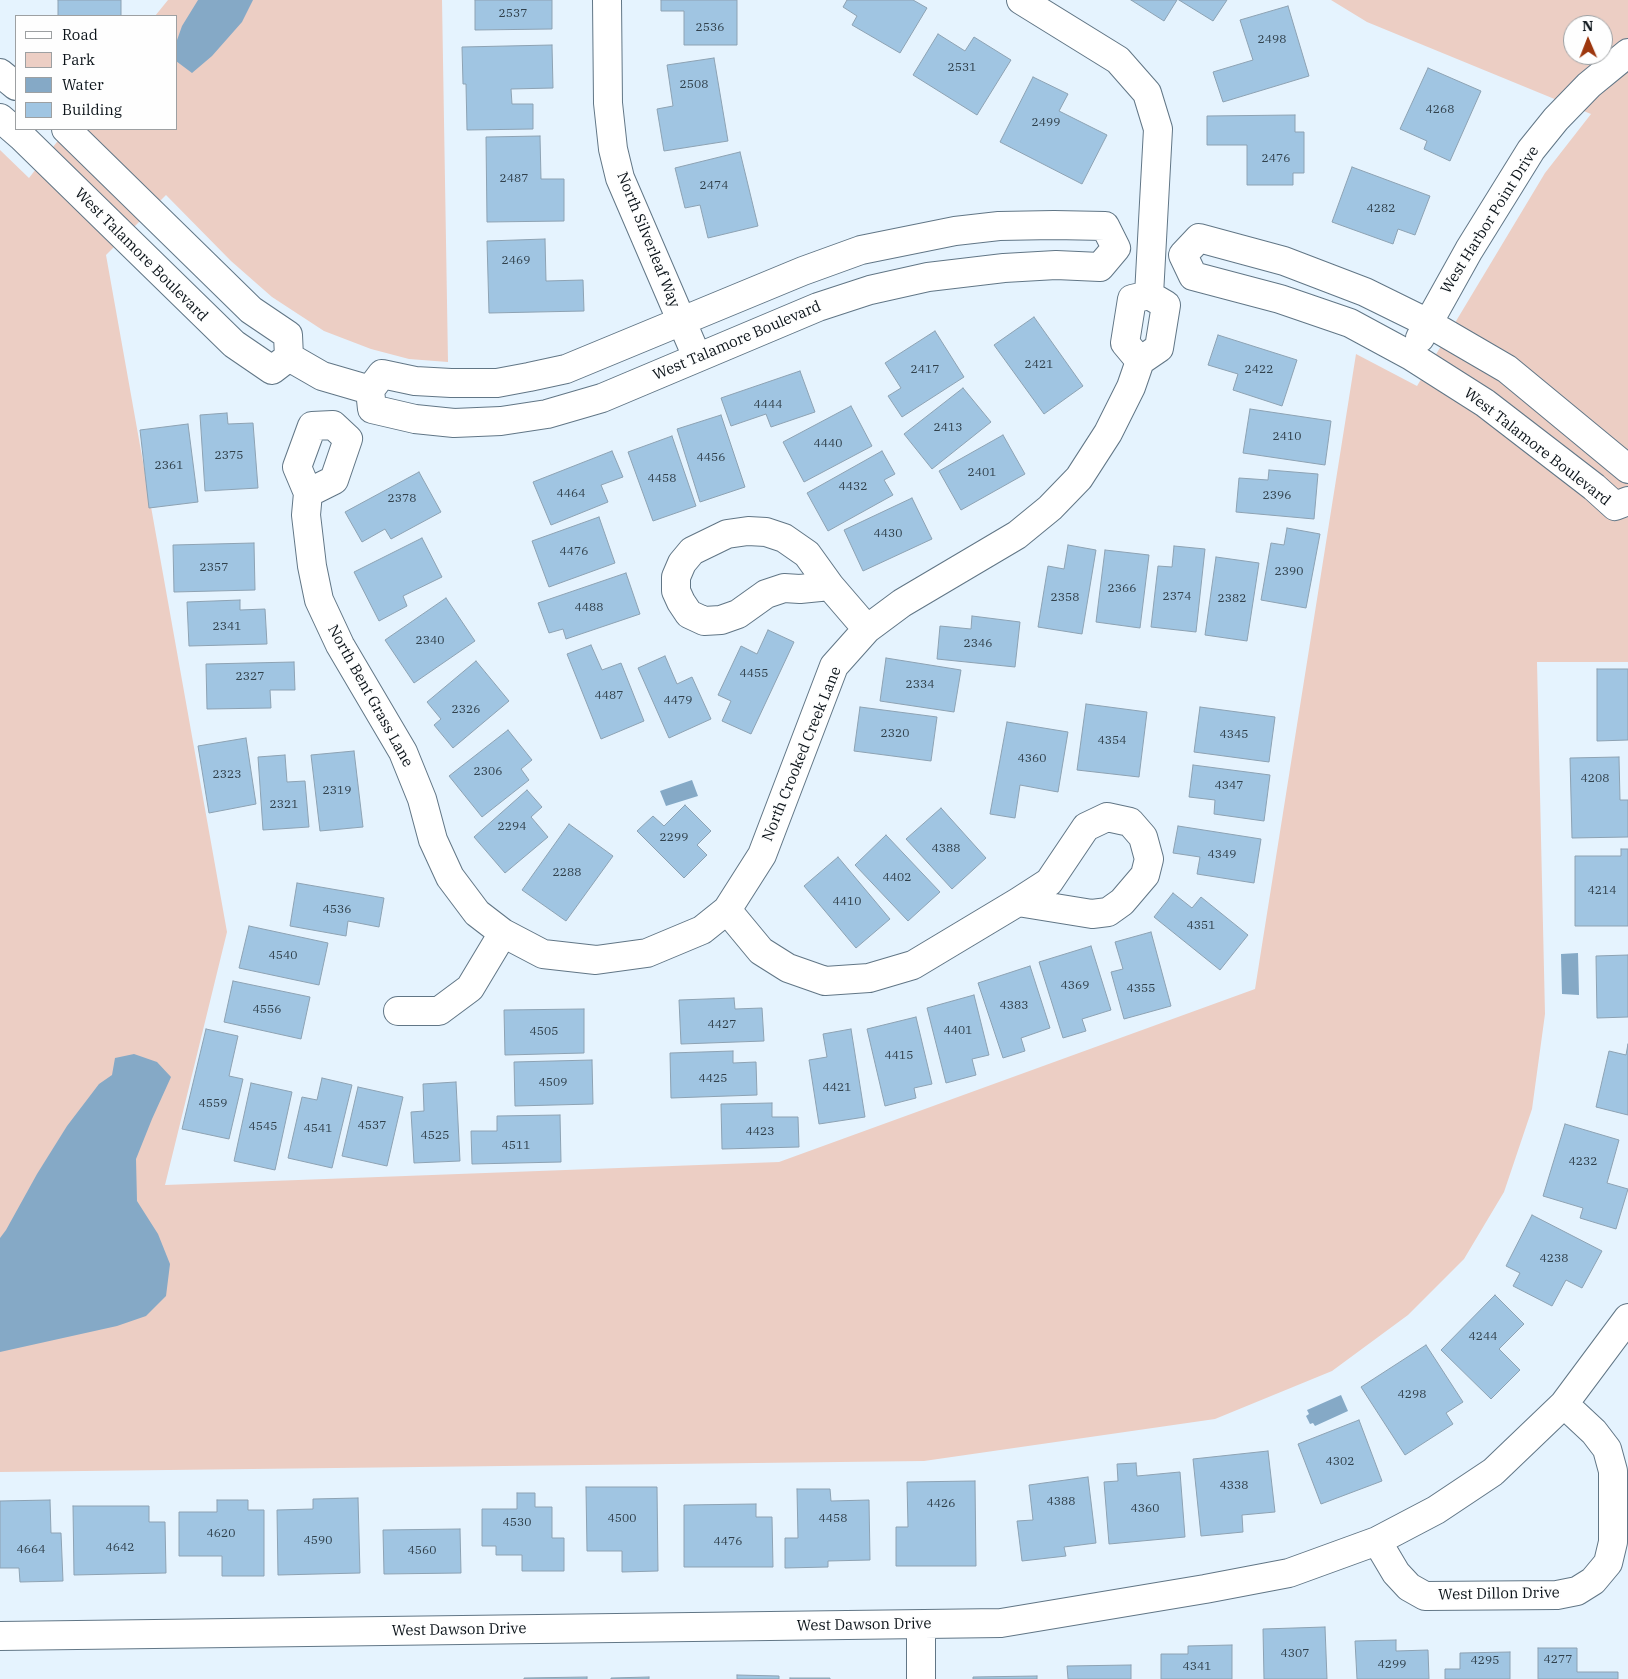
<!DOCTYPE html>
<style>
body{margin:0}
#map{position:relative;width:1628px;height:1679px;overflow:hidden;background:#e5f3fe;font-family:"IBM Plex Serif",serif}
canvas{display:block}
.legend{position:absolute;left:15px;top:15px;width:162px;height:115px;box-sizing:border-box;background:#fefefe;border:1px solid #9da0a2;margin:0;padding:6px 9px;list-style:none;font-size:15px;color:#0b1319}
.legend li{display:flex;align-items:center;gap:10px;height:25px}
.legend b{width:25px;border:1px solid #9da0a2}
.north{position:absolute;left:1563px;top:15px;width:50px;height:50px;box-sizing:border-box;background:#fefefe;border:1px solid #9da0a2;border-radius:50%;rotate:359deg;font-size:14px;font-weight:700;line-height:20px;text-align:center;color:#0b1319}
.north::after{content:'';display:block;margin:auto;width:18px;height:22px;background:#9d370e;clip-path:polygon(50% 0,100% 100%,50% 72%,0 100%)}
</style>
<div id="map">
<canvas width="1628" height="1679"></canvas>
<ul class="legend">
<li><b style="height:6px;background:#fff"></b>Road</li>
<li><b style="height:14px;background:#eccec4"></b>Park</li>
<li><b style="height:14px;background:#85a9c6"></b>Water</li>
<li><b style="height:14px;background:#a0c5e2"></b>Building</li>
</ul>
<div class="north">N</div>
</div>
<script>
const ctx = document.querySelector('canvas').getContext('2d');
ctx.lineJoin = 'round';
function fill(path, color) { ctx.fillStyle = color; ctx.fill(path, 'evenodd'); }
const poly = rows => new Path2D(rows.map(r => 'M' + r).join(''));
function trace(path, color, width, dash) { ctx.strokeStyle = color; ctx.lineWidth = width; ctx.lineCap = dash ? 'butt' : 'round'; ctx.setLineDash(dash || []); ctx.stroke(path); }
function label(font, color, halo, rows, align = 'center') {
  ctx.font = font + ' "IBM Plex Serif",serif'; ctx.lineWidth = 4; ctx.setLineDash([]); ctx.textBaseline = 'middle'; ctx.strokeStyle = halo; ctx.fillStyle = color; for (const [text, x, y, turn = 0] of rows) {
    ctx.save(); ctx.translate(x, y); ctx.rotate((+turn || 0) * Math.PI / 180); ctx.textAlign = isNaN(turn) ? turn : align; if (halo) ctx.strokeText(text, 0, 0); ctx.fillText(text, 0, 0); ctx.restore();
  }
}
fill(poly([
 [168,0,442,0,448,362,409,359,371,349,324,331,272,297,231,261,166,195,106,255,227,932,165,1185,779,1162,1255,989,1356,354,1417,386,1545,173,1591,114,1367,22,1331,0,1628,0,1628,662,1537,662,1545,1014,1532,1109,1504,1192,1464,1259,1408,1315,1332,1371,1215,1419,924,1461,0,1472,0,150,29,178,67,129,176,129,176,16,155,16],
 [1573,25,1603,25,1603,55,1573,55]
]), '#eccec4');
fill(poly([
 [198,0,253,0,242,22,212,56,192,73,176,61,176,43,182,26],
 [692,780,698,796,666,806,660,791],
 [1578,953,1579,995,1562,994,1561,954],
 [134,1054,157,1062,171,1077,152,1119,136,1159,137,1201,158,1234,170,1264,166,1296,146,1316,117,1326,0,1352,0,1238,6,1230,37,1174,67,1126,99,1084,112,1075,115,1058],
 [1341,1395,1348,1411,1315,1426,1313,1423,1310,1424,1306,1416,1309,1414,1307,1410]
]), '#85a9c6');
const building = poly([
 [58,0,121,0,121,16,58,16,58,0],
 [475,0,552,0,552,29,475,30,475,0],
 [661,0,737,0,737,45,684,45,684,11,661,11,661,0],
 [847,0,913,0,927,8,900,53,852,25,857,16,843,7,847,0],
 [1131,0,1177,0,1164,21,1131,0],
 [1179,0,1227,0,1213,21,1179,0],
 [1288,6,1309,76,1223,102,1213,72,1253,60,1240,20,1288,6],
 [938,34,965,51,974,37,1011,60,977,115,913,75,938,34],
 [552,45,553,88,511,89,512,104,533,104,533,129,467,130,466,84,463,84,462,47,552,45],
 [714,58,728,141,664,151,657,109,673,106,667,65,714,58],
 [1428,68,1481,91,1450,161,1424,149,1427,141,1400,129,1428,68],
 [1033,77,1068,94,1059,111,1107,135,1082,184,1000,142,1033,77],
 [1295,115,1295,132,1304,132,1304,173,1293,173,1293,185,1247,185,1247,145,1207,145,1207,116,1295,115],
 [540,136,541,179,564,179,564,221,487,222,486,137,540,136],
 [740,152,758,226,708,238,700,205,685,208,675,168,740,152],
 [1352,167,1430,196,1415,235,1398,229,1393,244,1332,222,1352,167],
 [545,239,546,281,583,280,584,311,489,313,487,241,545,239],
 [1034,317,1083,386,1044,414,994,345,1034,317],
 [935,331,964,377,902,417,888,396,901,388,885,363,935,331],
 [1218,335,1297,360,1282,406,1233,390,1238,374,1208,365,1218,335],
 [800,371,815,412,771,427,766,414,731,426,721,398,800,371],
 [963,388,991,422,932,469,904,434,963,388],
 [851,406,872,446,804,482,783,442,851,406],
 [1250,409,1331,421,1325,465,1243,453,1250,409],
 [227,413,228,424,253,423,258,488,205,491,200,415,227,413],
 [721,415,745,487,700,502,677,429,721,415],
 [188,424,198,502,149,508,140,430,188,424],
 [1003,435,1025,474,961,510,939,471,1003,435],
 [672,436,696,506,653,521,628,452,672,436],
 [612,451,623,477,601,485,608,502,551,525,533,482,612,451],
 [882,451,895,474,884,480,893,495,828,531,807,493,882,451],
 [1269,470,1318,474,1314,519,1236,512,1239,478,1268,480,1269,470],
 [419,472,441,512,391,539,385,529,362,542,345,512,419,472],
 [912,498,932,539,863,571,844,530,912,498],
 [599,517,615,563,549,587,532,541,599,517],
 [1287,528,1320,534,1306,608,1261,600,1271,543,1284,545,1287,528],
 [422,538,442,577,403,596,407,606,379,621,354,572,422,538],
 [254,543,255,590,174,592,173,545,254,543],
 [1068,545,1096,550,1082,634,1038,627,1048,566,1064,569,1068,545],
 [1174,546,1205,549,1196,632,1151,627,1158,566,1172,567,1174,546],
 [1105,550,1149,555,1140,628,1096,622,1105,550],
 [1216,557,1259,563,1247,641,1205,635,1216,557],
 [626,573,640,614,566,639,563,629,549,633,538,603,626,573],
 [446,598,475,641,414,683,385,640,446,598],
 [240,600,240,610,265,609,267,644,189,646,187,602,240,600],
 [972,616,1020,622,1015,667,937,659,940,626,971,629,972,616],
 [768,630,794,642,751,734,722,721,731,701,718,695,741,646,757,654,768,630],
 [591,645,602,670,621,663,644,721,601,739,567,654,591,645],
 [665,656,677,684,692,677,711,719,669,738,638,668,665,656],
 [886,658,961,670,954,712,880,701,886,658],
 [476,661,509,701,453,748,434,725,441,719,427,702,476,661],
 [294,662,295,690,270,690,271,708,207,709,206,664,294,662],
 [1597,669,1628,669,1628,740,1597,741,1597,669],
 [1086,704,1147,712,1139,777,1077,770,1086,704],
 [860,707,937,717,931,761,854,751,860,707],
 [1200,707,1275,717,1269,762,1194,752,1200,707],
 [1007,722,1068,732,1058,792,1020,785,1015,818,990,814,1007,722],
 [508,730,532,760,521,769,529,780,482,817,449,776,508,730],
 [246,738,256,804,209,813,198,746,246,738],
 [354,751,363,827,320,831,311,755,354,751],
 [285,755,287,782,305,781,309,827,263,830,258,757,285,755],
 [1619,757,1620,800,1628,800,1628,837,1572,838,1570,758,1619,757],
 [1193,765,1270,775,1264,821,1214,814,1215,800,1189,797,1193,765],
 [527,790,542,807,531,817,548,837,505,873,474,837,527,790],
 [685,805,711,831,697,845,707,855,684,878,637,831,653,816,664,826,685,805],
 [941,808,986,858,952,889,906,839,941,808],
 [569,824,613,856,566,921,522,890,569,824],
 [1178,826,1261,839,1254,883,1197,874,1200,857,1173,853,1178,826],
 [886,835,940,892,908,921,855,865,886,835],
 [1621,849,1628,849,1628,926,1575,926,1575,856,1621,856,1621,849],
 [838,857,890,919,856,948,804,886,838,857],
 [297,883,384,898,379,927,348,921,346,936,290,926,297,883],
 [1173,893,1192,908,1201,897,1248,935,1220,970,1154,917,1173,893],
 [249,926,328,943,319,985,239,968,249,926],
 [1151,932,1171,1006,1124,1019,1111,972,1123,969,1115,942,1151,932],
 [1091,946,1111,1010,1082,1019,1086,1031,1063,1038,1039,962,1091,946],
 [1628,955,1628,1017,1597,1018,1596,956,1628,955],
 [1030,966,1050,1028,1021,1038,1025,1051,1003,1058,978,983,1030,966],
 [233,981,310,997,301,1039,224,1022,233,981],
 [974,995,989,1055,972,1059,976,1075,946,1083,927,1008,974,995],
 [734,998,735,1009,762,1008,764,1041,681,1044,679,1000,734,998],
 [584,1009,584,1053,505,1055,504,1010,584,1009],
 [916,1017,932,1084,914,1088,916,1098,885,1106,867,1029,916,1017],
 [206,1029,238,1036,229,1076,243,1079,229,1139,182,1129,206,1029],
 [851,1029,865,1117,819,1124,809,1060,827,1057,823,1034,851,1029],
 [1628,1044,1628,1115,1596,1107,1609,1051,1626,1055,1628,1044],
 [733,1051,733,1063,756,1062,757,1095,671,1098,670,1053,733,1051],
 [592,1060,593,1104,515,1106,514,1062,592,1060],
 [322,1078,352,1085,332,1168,288,1158,302,1097,317,1100,322,1078],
 [456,1082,460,1161,414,1163,411,1112,424,1111,423,1084,456,1082],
 [251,1083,292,1092,275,1170,234,1161,251,1083],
 [358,1087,403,1097,387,1166,342,1156,358,1087],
 [772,1103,772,1117,798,1117,799,1147,722,1149,721,1104,772,1103],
 [560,1115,561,1162,472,1164,471,1131,497,1131,497,1116,560,1115],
 [1565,1124,1619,1140,1607,1183,1628,1189,1616,1229,1580,1218,1583,1208,1543,1196,1565,1124],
 [1532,1215,1602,1251,1582,1288,1566,1280,1552,1306,1513,1286,1520,1273,1506,1266,1532,1215],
 [1495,1295,1524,1324,1499,1349,1520,1370,1491,1399,1441,1350,1495,1295],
 [1426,1345,1463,1402,1446,1413,1453,1424,1405,1455,1361,1387,1426,1345],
 [1359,1420,1382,1481,1321,1504,1298,1444,1359,1420],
 [1268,1451,1275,1512,1242,1515,1243,1532,1201,1536,1193,1459,1268,1451],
 [1136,1463,1137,1476,1180,1472,1185,1537,1109,1544,1104,1482,1118,1481,1117,1464,1136,1463],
 [1088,1477,1096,1543,1064,1547,1066,1556,1022,1561,1017,1521,1033,1520,1029,1485,1088,1477],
 [975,1481,976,1566,896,1566,896,1527,908,1527,907,1482,975,1481],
 [586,1487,657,1487,658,1571,622,1572,622,1551,587,1551,586,1487],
 [797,1489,830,1489,831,1501,869,1500,870,1560,828,1561,828,1567,785,1568,785,1538,798,1538,797,1489],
 [517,1493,535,1493,535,1507,552,1507,552,1538,564,1538,564,1571,522,1571,522,1555,496,1555,496,1546,482,1546,482,1509,517,1509,517,1493],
 [358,1498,360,1573,278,1575,277,1510,313,1509,313,1499,358,1498],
 [50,1500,51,1533,61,1533,63,1581,20,1582,19,1568,0,1568,0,1501,50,1500],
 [217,1500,248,1500,248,1510,264,1510,264,1576,222,1576,222,1556,179,1556,179,1512,217,1512,217,1500],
 [756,1504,756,1517,772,1517,773,1567,684,1567,684,1505,756,1504],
 [73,1506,149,1506,149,1522,165,1522,166,1573,74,1575,73,1506],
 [460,1529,461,1573,384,1574,383,1530,460,1529],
 [1325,1627,1327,1679,1264,1679,1263,1629,1325,1627],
 [1396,1640,1396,1651,1428,1650,1429,1679,1357,1679,1355,1641,1396,1640],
 [1232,1645,1232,1679,1161,1679,1161,1654,1188,1654,1188,1646,1232,1645],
 [1538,1648,1577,1648,1577,1672,1618,1672,1618,1679,1538,1679,1538,1648],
 [1510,1652,1510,1679,1445,1679,1445,1669,1460,1669,1460,1653,1510,1652],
 [1131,1665,1131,1679,1068,1679,1067,1666,1131,1665],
 [737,1675,779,1676,779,1679,737,1679,737,1675],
 [1037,1676,1037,1679,973,1679,973,1677,1037,1676],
 [587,1677,587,1679,524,1679,524,1678,587,1677],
 [649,1677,649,1679,611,1679,611,1678,649,1677],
 [790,1678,830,1678,830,1679,790,1679,790,1678]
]);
fill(building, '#a0c5e2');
trace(building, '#8da2b3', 1);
const minor = poly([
 [607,0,608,103,613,149,620,178,697,357],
 [1021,0,1118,60,1147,93,1158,129,1149,295],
 [0,73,16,86],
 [0,118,21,136,234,344,272,370,289,357,288,335,251,310,66,129],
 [1054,225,1105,226,1116,248,1100,267,1056,265,1004,268,928,277,870,290,818,307,602,398,547,414,501,421,454,423,415,419,372,409,370,390,382,374,415,381,451,383,497,383,529,377,566,369,803,271,861,250,955,231,999,226,1054,225],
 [1149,295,1166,305,1159,348,1140,361,1125,343,1132,299,1149,295],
 [1420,338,1469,250,1531,150,1556,119,1589,85,1628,53],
 [289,357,322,376,370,390],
 [333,425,348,439,334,480,308,493,297,467,312,426,333,425],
 [1628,469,1507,369,1428,323,1365,292,1284,261,1199,238,1183,255,1193,276,1280,299,1350,323,1411,356,1485,403,1594,487,1615,506,1628,501],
 [308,493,306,515,312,566,319,600,340,645,403,752,422,799,433,840,450,877,477,913,503,933,543,954,596,960,647,953,702,930,727,910,762,855,834,666,867,629,902,603,1017,535,1050,508,1079,478,1108,433,1131,387,1140,361],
 [830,586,800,589,784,588,766,594,738,614,721,620,704,621,689,614,681,602,676,591,676,577,682,563,692,551,727,534,748,531,766,532,784,538,807,554,830,586,867,629],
 [727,910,761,951,788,968,825,981,869,978,913,965,1018,902,1092,914,1108,912,1122,902,1145,875,1149,859,1143,837,1130,822,1107,817,1086,827,1049,882,1018,902],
 [398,1011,439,1011,470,988,503,933],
 [1377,1541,1396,1573,1409,1587,1425,1596,1557,1595,1577,1591,1593,1581,1608,1563,1613,1542,1613,1471,1607,1449,1594,1432,1564,1404],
 [921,1625,921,1679],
 [0,1636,1001,1623,1205,1589,1289,1573,1377,1541,1436,1510,1493,1472,1564,1404,1628,1318]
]);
trace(minor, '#617686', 30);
trace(minor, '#fff', 28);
label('12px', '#30404b', null, [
 ["2537",513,14],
 ["2536",710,28],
 ["2498",1272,40],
 ["2531",962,68],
 ["2508",694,85],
 ["4268",1440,110],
 ["2499",1046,123],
 ["2476",1276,159],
 ["2487",514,179],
 ["2474",714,186],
 ["4282",1381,209],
 ["2469",516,261],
 ["2421",1039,365],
 ["2417",925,370],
 ["2422",1259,370],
 ["4444",768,405],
 ["2413",948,428],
 ["2410",1287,437],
 ["4440",828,444],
 ["2375",229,456],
 ["4456",711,458],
 ["2361",169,466],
 ["2401",982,473],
 ["4458",662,479],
 ["4432",853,487],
 ["4464",571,494],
 ["2396",1277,496],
 ["2378",402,499],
 ["4430",888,534],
 ["4476",574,552],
 ["2357",214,568],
 ["2390",1289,572],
 ["2366",1122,589],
 ["2374",1177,597],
 ["2358",1065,598],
 ["2382",1232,599],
 ["4488",589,608],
 ["2341",227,627],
 ["2340",430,641],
 ["2346",978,644],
 ["4455",754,674],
 ["2327",250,677],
 ["2334",920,685],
 ["4487",609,696],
 ["4479",678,701],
 ["2326",466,710],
 ["2320",895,734],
 ["4345",1234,735],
 ["4354",1112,741],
 ["4360",1032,759],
 ["2306",488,772],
 ["2323",227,775],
 ["4208",1595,779],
 ["4347",1229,786],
 ["2319",337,791],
 ["2321",284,805],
 ["2294",512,827],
 ["2299",674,838],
 ["4388",946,849],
 ["4349",1222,855],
 ["2288",567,873],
 ["4402",897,878],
 ["4214",1602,891],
 ["4410",847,902],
 ["4536",337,910],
 ["4351",1201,926],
 ["4540",283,956],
 ["4369",1075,986],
 ["4355",1141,989],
 ["4383",1014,1006],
 ["4556",267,1010],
 ["4427",722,1025],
 ["4401",958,1031],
 ["4505",544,1032],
 ["4415",899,1056],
 ["4425",713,1079],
 ["4509",553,1083],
 ["4421",837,1088],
 ["4559",213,1104],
 ["4537",372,1126],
 ["4545",263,1127],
 ["4541",318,1129],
 ["4423",760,1132],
 ["4525",435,1136],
 ["4511",516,1146],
 ["4232",1583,1162],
 ["4238",1554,1259],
 ["4244",1483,1337],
 ["4298",1412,1395],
 ["4302",1340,1462],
 ["4338",1234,1486],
 ["4388",1061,1502],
 ["4426",941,1504],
 ["4360",1145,1509],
 ["4500",622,1519],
 ["4458",833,1519],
 ["4530",517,1523],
 ["4620",221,1534],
 ["4590",318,1541],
 ["4476",728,1542],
 ["4642",120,1548],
 ["4664",31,1550],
 ["4560",422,1551],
 ["4307",1295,1654],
 ["4277",1558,1660],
 ["4295",1485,1661],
 ["4299",1392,1665],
 ["4341",1197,1667]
]);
label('15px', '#0b1319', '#fefefe', [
 ["West Harbor Point Drive",1490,220,-58],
 ["North Silverleaf Way",648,240,68],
 ["West Talamore Boulevard",141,255,45],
 ["West Talamore Boulevard",737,341,-23],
 ["West Talamore Boulevard",1537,447,38],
 ["North Bent Grass Lane",370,696,61],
 ["North Crooked Creek Lane",802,754,-68],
 ["West Dillon Drive",1499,1594,-1],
 ["West Dawson Drive",864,1625,-1],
 ["West Dawson Drive",459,1630,-1]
]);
</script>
